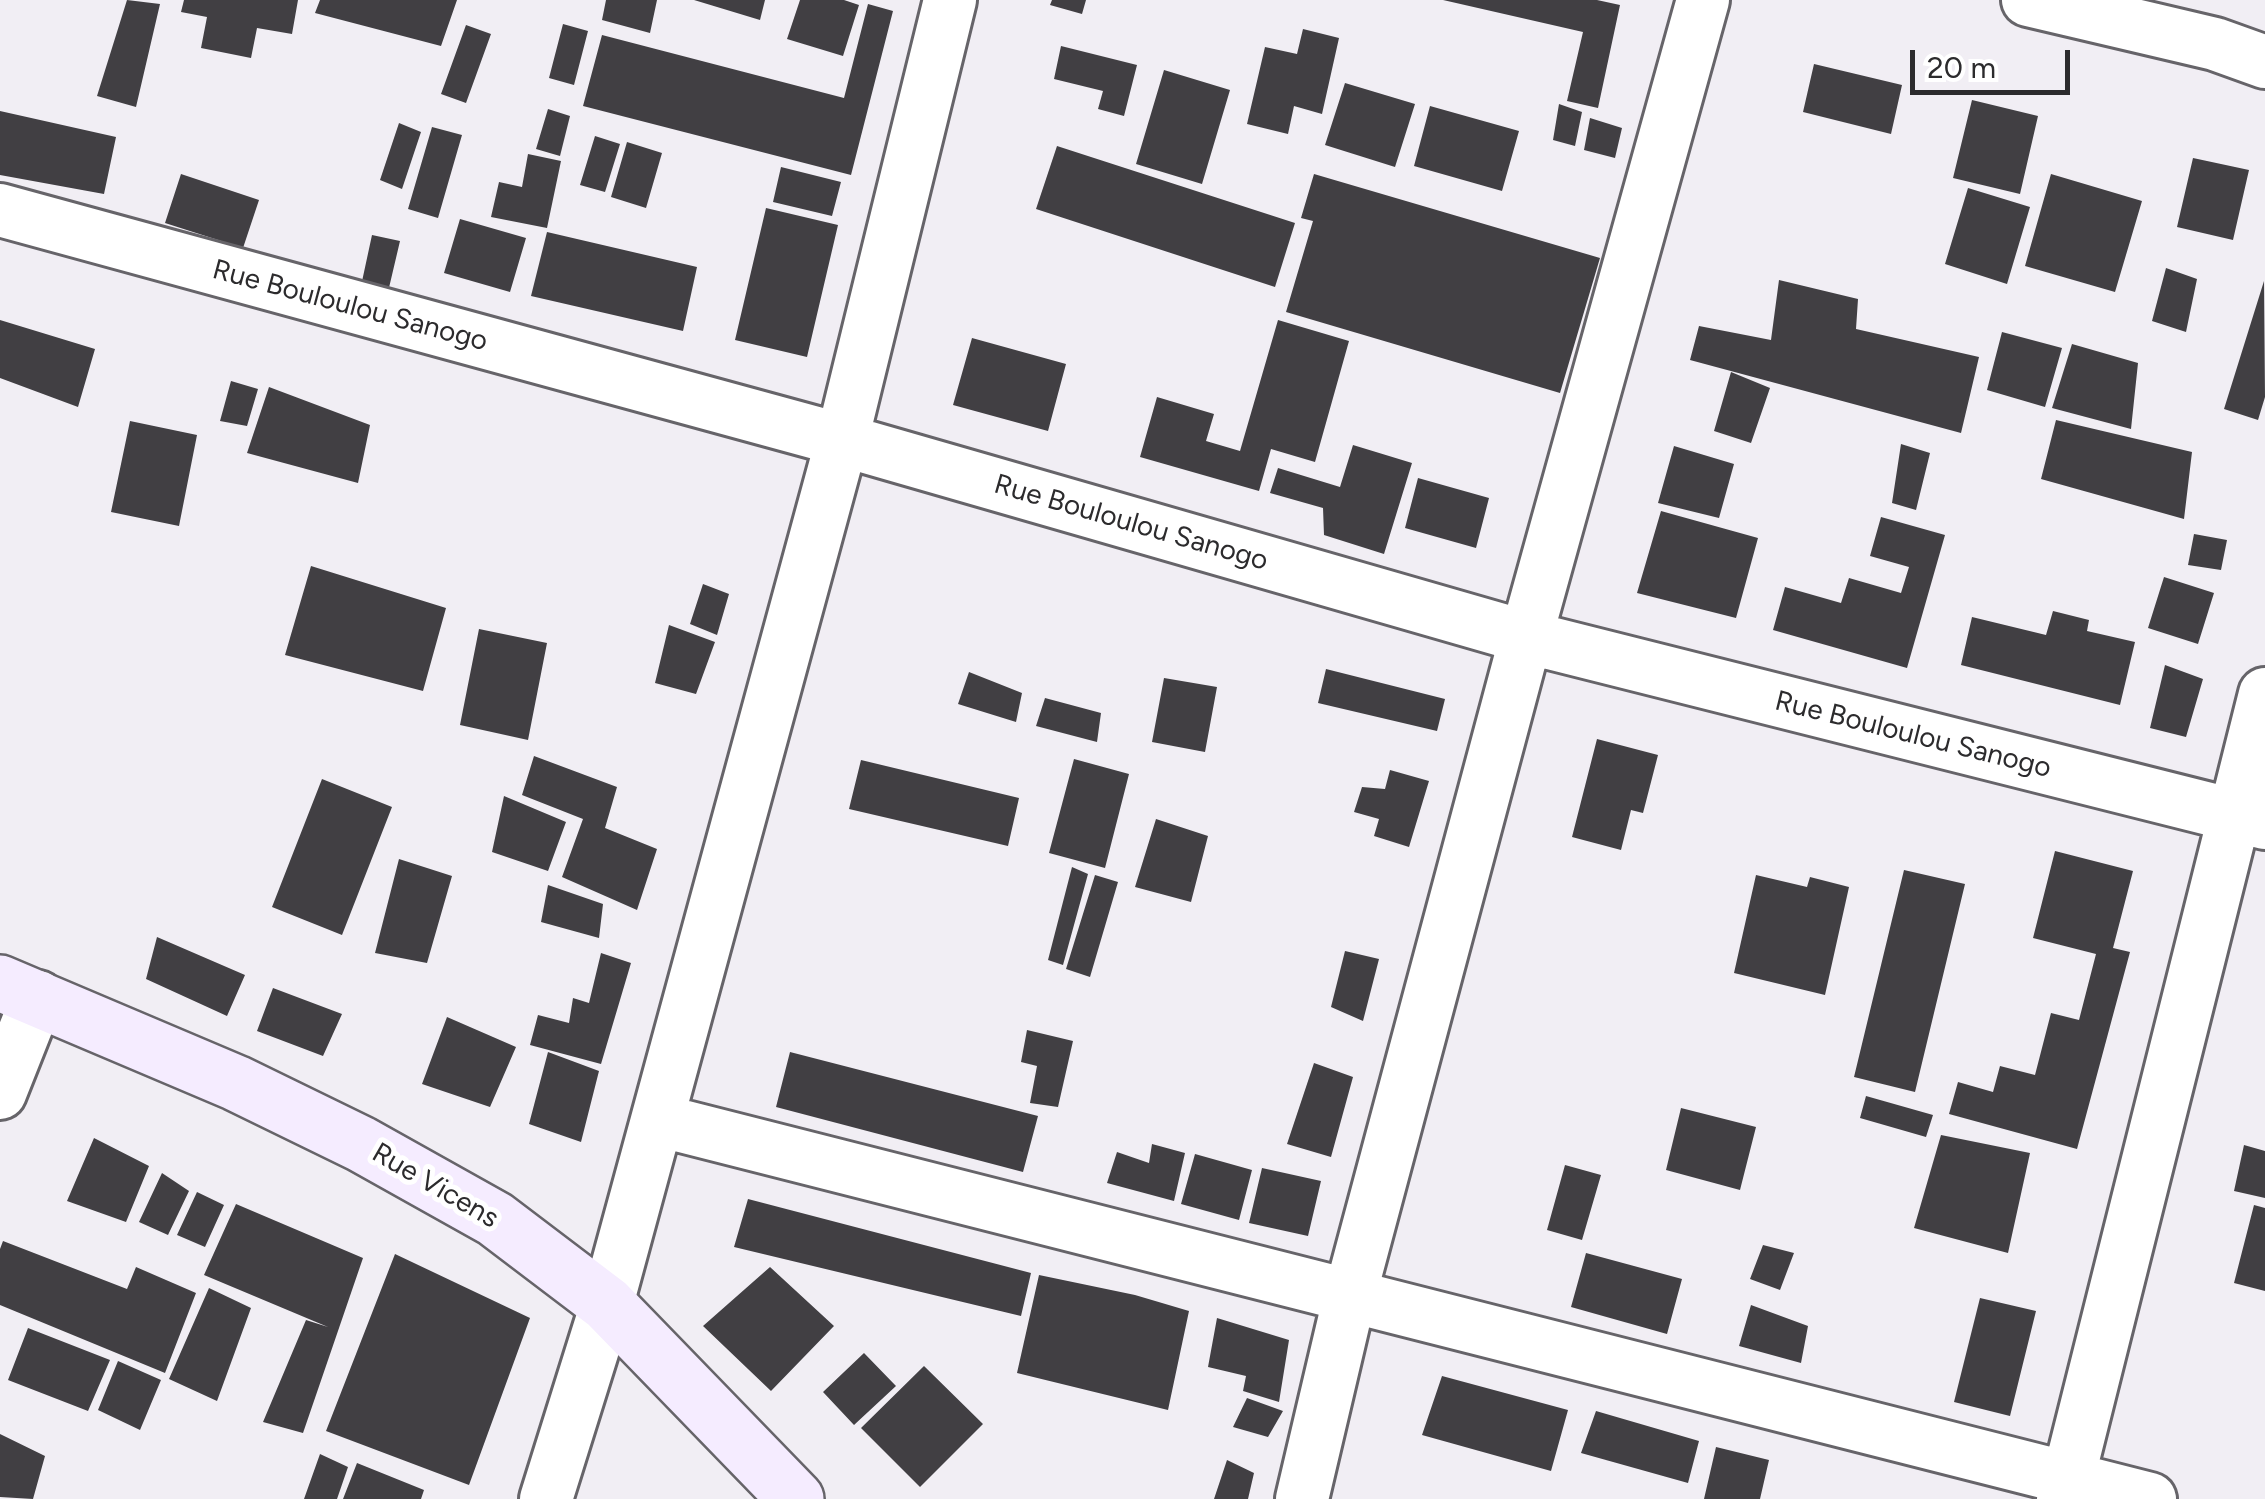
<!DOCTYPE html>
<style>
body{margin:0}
#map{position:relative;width:2265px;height:1499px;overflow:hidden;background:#f1eef4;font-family:Figtree,sans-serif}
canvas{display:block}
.scale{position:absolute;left:1910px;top:50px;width:160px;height:45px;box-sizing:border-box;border:5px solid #2c2b2d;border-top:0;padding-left:12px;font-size:30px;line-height:35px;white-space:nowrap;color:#2c2b2d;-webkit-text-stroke:8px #fff;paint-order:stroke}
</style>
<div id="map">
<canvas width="2265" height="1499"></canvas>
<div class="scale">20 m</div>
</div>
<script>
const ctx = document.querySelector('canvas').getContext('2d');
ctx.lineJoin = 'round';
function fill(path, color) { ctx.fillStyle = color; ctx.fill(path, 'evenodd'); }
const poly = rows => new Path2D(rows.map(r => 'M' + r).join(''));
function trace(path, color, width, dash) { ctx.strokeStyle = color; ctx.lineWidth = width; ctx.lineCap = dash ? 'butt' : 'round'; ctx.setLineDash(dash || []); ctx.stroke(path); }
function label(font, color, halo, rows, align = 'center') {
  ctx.font = font + ' Figtree,sans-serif'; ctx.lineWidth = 10; ctx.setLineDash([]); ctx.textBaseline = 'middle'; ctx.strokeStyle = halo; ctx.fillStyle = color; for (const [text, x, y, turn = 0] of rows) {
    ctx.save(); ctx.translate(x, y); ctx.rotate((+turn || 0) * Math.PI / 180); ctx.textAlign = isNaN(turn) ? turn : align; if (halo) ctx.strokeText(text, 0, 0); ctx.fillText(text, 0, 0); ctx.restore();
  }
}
fill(poly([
 [127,0,160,4,136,107,97,96],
 [184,0,298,0,292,34,257,28,251,58,201,48,207,17,181,12],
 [320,0,457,0,441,46,315,13],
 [606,0,657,0,650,33,602,20],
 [694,0,765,0,760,20],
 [800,0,844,0,859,5,843,56,787,39],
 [1052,0,1086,0,1082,14,1050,5],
 [1443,0,1597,0,1620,5,1598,108,1567,101,1583,32],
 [868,4,893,11,851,175,583,106,602,35,844,98],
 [563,24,588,31,574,85,549,78],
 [466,25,491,34,466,103,441,94],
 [1303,29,1339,38,1322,114,1294,106,1288,134,1247,124,1265,47,1297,54],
 [1061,46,1137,65,1124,116,1098,109,1103,91,1054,79],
 [1814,64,1902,85,1891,134,1803,112],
 [1164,70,1230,90,1202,184,1136,164],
 [1345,83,1415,104,1395,167,1325,145],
 [1972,100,2038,116,2020,194,1953,178],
 [1559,104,1582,112,1575,146,1553,140],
 [1430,106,1519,131,1502,191,1414,166],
 [548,109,570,116,560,156,536,149],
 [0,111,116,137,104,194,0,175],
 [1590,118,1622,128,1615,158,1584,150],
 [399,123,421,132,402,189,380,180],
 [432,127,462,135,438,218,408,209],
 [595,136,620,144,605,192,580,185],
 [627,142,662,153,646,208,611,197],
 [1057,146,1295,223,1275,287,1036,209],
 [528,154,561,161,547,228,491,217,499,182,522,187],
 [2193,158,2249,170,2233,240,2177,227],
 [781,167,841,182,832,216,773,202],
 [181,174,259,200,243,248,165,223],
 [1314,174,1600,258,1560,393,1286,312,1313,221,1301,218],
 [2051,174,2142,201,2115,292,2025,266],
 [1968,188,2030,207,2007,284,1945,264],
 [766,208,838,225,807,357,735,340],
 [460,219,526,238,510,292,444,273],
 [547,232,697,267,683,331,531,296],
 [372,235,400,241,388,292,361,286],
 [2166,268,2197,279,2186,332,2152,321],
 [1779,280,1858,299,1856,329,1979,357,1961,433,1690,360,1699,326,1771,340],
 [2264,281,2265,397,2258,420,2224,409],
 [0,320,95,349,78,407,0,378],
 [1278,320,1349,341,1315,462,1271,449,1259,491,1140,457,1157,397,1214,414,1206,441,1240,451],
 [2002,332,2062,348,2045,407,1987,390],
 [972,338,1066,364,1048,431,953,405],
 [2072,344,2138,363,2131,429,2052,408],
 [1731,372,1770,388,1751,443,1714,431],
 [231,381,258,389,247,426,220,421],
 [269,387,370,425,358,483,247,453],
 [2056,420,2192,452,2184,519,2041,479],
 [130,421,197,435,179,526,111,512],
 [1901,444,1930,453,1916,510,1892,503],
 [1353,445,1412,463,1384,554,1324,535,1323,508,1270,493,1278,468,1340,487],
 [1674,446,1734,464,1719,518,1658,503],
 [1418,478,1489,498,1476,548,1405,528],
 [1661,511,1758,538,1736,618,1637,593],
 [1881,517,1945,535,1907,668,1773,630,1785,587,1841,603,1849,578,1901,593,1909,567,1870,556],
 [2194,534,2227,540,2221,570,2188,565],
 [311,566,446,608,423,691,285,655],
 [2164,577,2214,593,2198,644,2148,628],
 [703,584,729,594,717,635,690,624],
 [2053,611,2089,620,2087,631,2135,642,2120,705,1961,665,1972,617,2046,635],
 [669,625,715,642,696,694,655,683],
 [479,629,547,643,528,740,460,725],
 [2165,665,2203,679,2186,737,2150,728],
 [1326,669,1445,699,1437,731,1318,703],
 [969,672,1022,693,1016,722,958,704],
 [1164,678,1217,687,1205,752,1152,742],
 [1045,698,1101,713,1097,742,1036,726],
 [1597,739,1658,755,1643,813,1631,810,1621,850,1572,837],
 [534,756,617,787,605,828,657,849,637,910,562,877,583,819,522,795],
 [1074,759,1129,774,1105,868,1049,853],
 [861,760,1019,798,1008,846,849,809],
 [1390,770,1429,781,1409,847,1374,836,1379,819,1354,812,1362,787,1385,789],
 [322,779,392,807,342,935,272,907],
 [504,796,566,822,548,871,492,852],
 [1156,819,1208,836,1191,902,1135,887],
 [2055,851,2133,871,2113,948,2130,952,2077,1149,1949,1114,1958,1082,1993,1092,2000,1066,2035,1075,2051,1013,2079,1020,2096,954,2033,938],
 [399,859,452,876,427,963,375,953],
 [1072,867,1088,874,1063,965,1048,960],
 [1904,870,1965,884,1915,1092,1854,1077],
 [1095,875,1118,882,1090,977,1066,969],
 [1756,875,1807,887,1810,877,1849,887,1825,995,1734,973],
 [548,885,603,904,599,938,541,922],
 [157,937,245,975,227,1016,146,979],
 [1345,951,1379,959,1363,1021,1331,1007],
 [601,953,631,963,601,1064,530,1045,538,1015,569,1023,573,998,589,1003],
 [273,988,342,1014,323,1056,257,1031],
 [447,1017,516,1047,490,1107,422,1084],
 [1027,1030,1073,1041,1058,1107,1030,1103,1037,1066,1021,1062],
 [548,1052,599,1071,581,1142,529,1124],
 [790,1052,1038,1116,1023,1172,776,1107],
 [1314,1063,1353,1077,1331,1157,1287,1144],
 [1866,1096,1933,1115,1926,1137,1860,1118],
 [1681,1108,1756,1127,1740,1190,1666,1170],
 [1941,1135,2030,1153,2008,1253,1914,1228],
 [94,1138,149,1166,126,1222,67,1201],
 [1152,1144,1185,1153,1174,1201,1107,1183,1117,1152,1149,1163],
 [2244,1145,2265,1151,2265,1198,2234,1191],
 [1195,1154,1252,1170,1239,1220,1181,1204],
 [1565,1165,1601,1175,1582,1240,1547,1230],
 [1262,1168,1321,1181,1308,1236,1249,1223],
 [162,1173,189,1191,168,1235,139,1222],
 [197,1192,224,1205,205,1247,177,1235],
 [748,1199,1031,1273,1021,1316,734,1247],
 [236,1204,363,1258,303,1433,263,1422,306,1320,328,1327,204,1275],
 [2254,1205,2265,1208,2265,1291,2234,1283],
 [3,1241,127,1289,136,1267,196,1293,165,1373,0,1305,0,1249],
 [1763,1245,1794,1253,1780,1290,1750,1279],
 [1586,1253,1682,1279,1667,1334,1571,1307],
 [395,1254,530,1318,469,1485,326,1431],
 [770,1267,834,1326,771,1391,703,1326],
 [1039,1275,1135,1295,1189,1311,1168,1410,1017,1373],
 [209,1288,251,1308,217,1401,169,1379],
 [1980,1298,2036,1311,2010,1416,1954,1402],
 [1751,1305,1808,1326,1801,1363,1739,1346],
 [1217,1318,1289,1340,1279,1402,1243,1391,1246,1376,1208,1367],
 [28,1328,110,1360,88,1411,8,1380],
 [864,1353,896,1386,854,1425,823,1392],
 [118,1361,161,1380,140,1430,98,1410],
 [924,1366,983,1424,920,1487,861,1428],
 [1442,1376,1568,1410,1551,1471,1422,1435],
 [1247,1398,1283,1411,1268,1437,1233,1427],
 [1596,1411,1699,1441,1688,1483,1581,1453],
 [0,1434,45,1456,33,1499,0,1497],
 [1716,1447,1769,1460,1760,1499,1704,1499],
 [320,1454,348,1467,337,1499,304,1499],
 [1227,1460,1254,1473,1248,1499,1214,1499],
 [357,1463,424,1490,421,1499,343,1499]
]), '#413f43');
const street = poly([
 [2028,0,2215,44,2265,62],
 [0,210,842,440,1526,637,2265,823],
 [0,1093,38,997],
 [658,1120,2150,1499],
 [546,1499,607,1304,842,440,950,0],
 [1302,1499,1350,1295,1526,637,1703,0],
 [2063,1499,2265,694]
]);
const secondary = poly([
 [0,983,236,1083,361,1144,495,1219,607,1304,796,1499]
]);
trace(street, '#666469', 58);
trace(secondary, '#666469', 60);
trace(street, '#fff', 52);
trace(secondary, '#f5ecff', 55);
label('28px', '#2c2b2d', '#fff', [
 ["Rue Bouloulou Sanogo",350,306,15],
 ["Rue Bouloulou Sanogo",1131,523,16],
 ["Rue Bouloulou Sanogo",1913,735,14],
 ["Rue Vicens",435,1186,30]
]);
</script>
